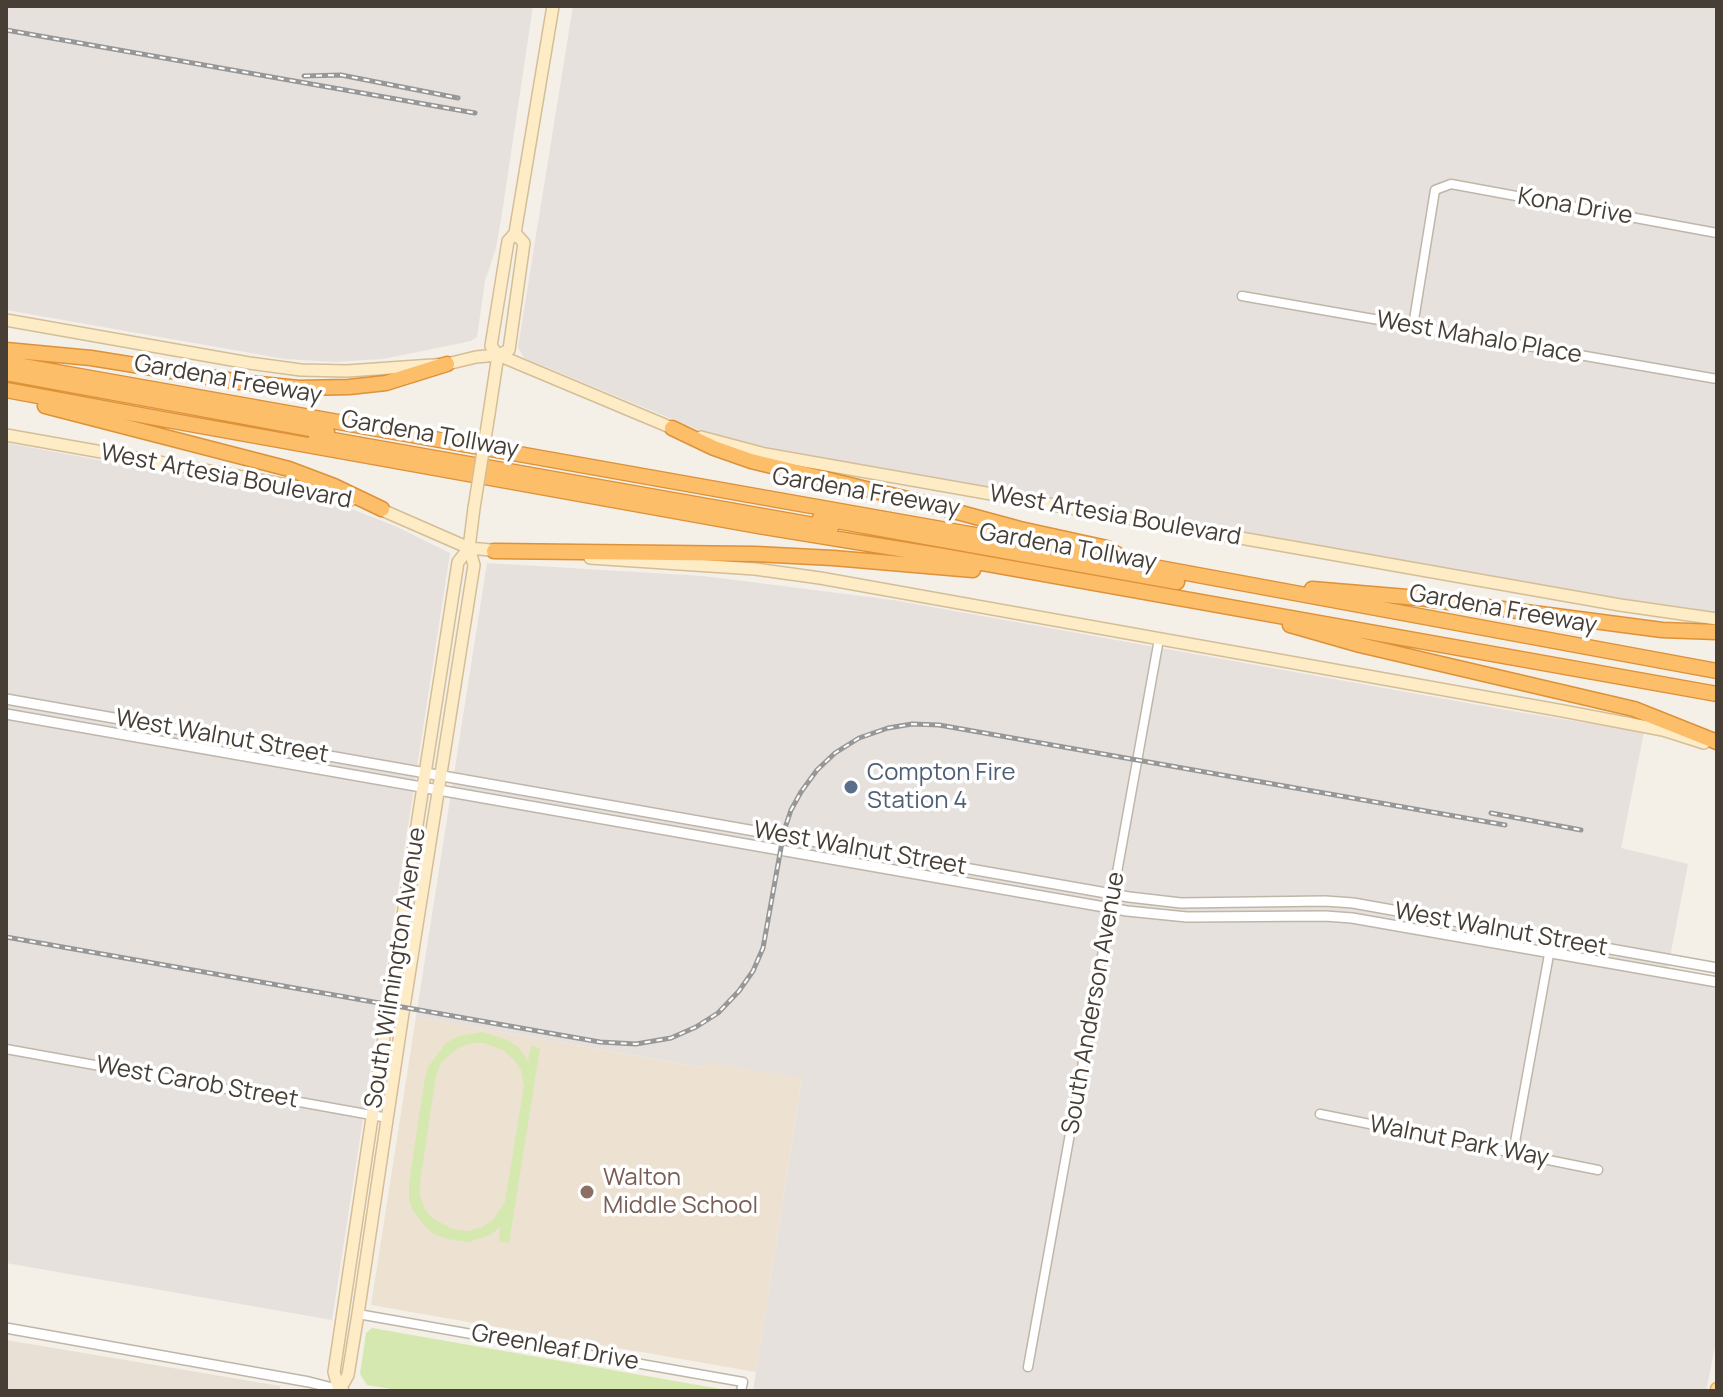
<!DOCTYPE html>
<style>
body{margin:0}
#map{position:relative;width:1723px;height:1397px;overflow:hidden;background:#f4efe7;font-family:Manrope,sans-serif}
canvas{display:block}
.frame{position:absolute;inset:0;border:8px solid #473f36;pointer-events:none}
</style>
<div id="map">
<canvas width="1723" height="1397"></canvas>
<div class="frame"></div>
</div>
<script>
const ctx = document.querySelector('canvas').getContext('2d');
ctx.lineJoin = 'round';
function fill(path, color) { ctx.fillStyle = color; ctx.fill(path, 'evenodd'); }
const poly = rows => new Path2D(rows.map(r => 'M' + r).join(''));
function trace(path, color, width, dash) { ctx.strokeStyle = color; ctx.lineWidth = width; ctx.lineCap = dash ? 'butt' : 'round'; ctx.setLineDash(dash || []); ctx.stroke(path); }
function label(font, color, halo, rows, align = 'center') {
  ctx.font = font + ' Manrope,sans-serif'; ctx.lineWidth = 7; ctx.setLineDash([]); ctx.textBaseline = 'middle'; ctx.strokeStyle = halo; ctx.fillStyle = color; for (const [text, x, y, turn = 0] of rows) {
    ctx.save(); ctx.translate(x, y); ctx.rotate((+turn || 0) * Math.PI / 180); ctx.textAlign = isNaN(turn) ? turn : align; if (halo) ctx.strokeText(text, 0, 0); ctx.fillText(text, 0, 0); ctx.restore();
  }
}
fill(poly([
 [6,1340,280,1386,280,1391,6,1391]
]), '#e8e0d5');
fill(poly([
 [6,6,533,6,502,213,496,248,485,281,477,337,471,341,383,359,334,362,285,359,6,310],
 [573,6,1717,6,1717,615,1666,609,723,440,524,358,518,347],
 [6,443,339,504,395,526,450,553,332,1320,6,1263],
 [487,563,703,576,893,600,1518,712,1644,732,1621,848,1688,864,1666,978,1717,988,1717,1336,1706,1391,753,1391,802,1079,706,1063,706,1068,416,1017]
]), '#e6e1dc');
fill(poly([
 [416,1017,705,1068,706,1062,802,1078,756,1372,371,1305]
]), '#ede2d1');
fill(poly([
 [483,1032,507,1040,518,1047,528,1061,531,1046,540,1048,509,1243,499,1242,500,1227,490,1235,469,1242,447,1239,434,1234,425,1226,417,1216,412,1209,409,1198,409,1183,425,1077,428,1067,446,1043,458,1036],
 [473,1043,484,1043,503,1050,514,1060,521,1070,524,1086,505,1202,492,1221,480,1228,467,1231,452,1229,432,1218,425,1210,420,1195,420,1182,436,1076,441,1063,450,1054,460,1047],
 [372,1328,732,1391,403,1391,367,1385,360,1374,366,1333]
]), '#d4e8b0');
const minor = poly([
 [1242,296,1717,379],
 [1413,326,1435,190,1451,184,1717,233],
 [6,1049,388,1118],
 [1320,1114,1598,1170],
 [1513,1153,1552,938],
 [358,1314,743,1382,741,1391],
 [1028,1367,1159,639]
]);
const tertiary = poly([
 [6,699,1129,897,1181,903,1325,901,1353,903,1717,968],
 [6,714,1127,911,1187,917,1325,916,1352,918,1717,982],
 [6,1328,309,1382,344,1391]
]);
const secondary = poly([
 [6,320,249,363,301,370,347,371,447,364,476,357,498,355,677,430],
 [498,355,509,350,524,243,515,233],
 [489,414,498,355,491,346,508,241,515,233,553,6],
 [6,435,316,490,351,500],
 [701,437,765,454,1620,605,1717,619],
 [375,507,469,548,501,551],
 [590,558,755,569,820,578,1563,711,1663,730,1704,743],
 [339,1390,334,1372,386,1024,458,562,469,548],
 [339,1391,348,1375,358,1314,401,1026,474,565,469,548,474,508]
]);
const primary = poly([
 [1717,1391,1717,1389]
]);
const motorway = poly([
 [6,350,91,358,240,382,299,388,349,387,386,383,447,364],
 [6,363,1127,562,1717,671],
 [6,373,327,432],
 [6,390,162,419,758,526,943,556,1717,694],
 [45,406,289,469,334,486,382,509],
 [672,428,714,448,751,461,924,503,1020,529,1107,548,1121,557],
 [316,437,831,528],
 [820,518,1177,582],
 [494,551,755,554,833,558,973,570],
 [1312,589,1419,598,1662,630,1717,632],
 [1290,625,1360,645,1634,709,1717,742]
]);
trace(minor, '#bfb6aa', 11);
trace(tertiary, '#bfb6aa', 12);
trace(secondary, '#d4be97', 14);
trace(primary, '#e4b265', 15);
trace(motorway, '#dd9138', 17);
trace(minor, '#fff', 8);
trace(tertiary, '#fff', 9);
trace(secondary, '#feecc7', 11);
trace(primary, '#fed796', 12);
trace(motorway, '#fdbe69', 14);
const rail = poly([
 [6,30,475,113],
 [304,76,341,75,458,98],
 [1491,813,1581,830],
 [6,937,600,1042,636,1044,671,1038,696,1027,718,1013,739,991,753,971,763,948,784,831,791,810,801,792,817,770,835,753,859,738,888,728,912,724,939,725,1505,825]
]);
trace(rail, '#979797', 5);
trace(rail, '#fff', 2, [6]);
const secondaryBridge = poly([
 [474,508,489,414]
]);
trace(secondaryBridge, '#d4be97', 14, []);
trace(secondaryBridge, '#feecc7', 11);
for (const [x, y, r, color] of [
 [851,787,8,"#5c6f8a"],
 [587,1192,8,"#8d6e63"]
]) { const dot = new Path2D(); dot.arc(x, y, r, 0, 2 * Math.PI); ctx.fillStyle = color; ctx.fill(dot); trace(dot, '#fff', 3); }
label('24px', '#473f36', '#fff', [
 ["Kona Drive",1575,207,10],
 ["West Mahalo Place",1479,338,10],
 ["Gardena Freeway",228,380,10],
 ["Gardena Tollway",430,435,10],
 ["West Artesia Boulevard",226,477,11],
 ["Gardena Freeway",866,493,10],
 ["West Artesia Boulevard",1115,516,10],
 ["Gardena Tollway",1068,548,10],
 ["Gardena Freeway",1503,610,10],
 ["West Walnut Street",222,737,10],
 ["West Walnut Street",860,849,10],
 ["West Walnut Street",1501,930,10],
 ["South Wilmington Avenue",396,968,-81],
 ["South Anderson Avenue",1094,1003,-80],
 ["West Carob Street",197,1083,10],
 ["Walnut Park Way",1459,1142,11],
 ["Greenleaf Drive",555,1348,10]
]);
label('24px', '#4e5e75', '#fff', [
 ["Compton Fire",867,773],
 ["Station 4",867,801]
], 'left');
label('24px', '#785e54', '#fff', [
 ["Walton",603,1178],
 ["Middle School",603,1206]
], 'left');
</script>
